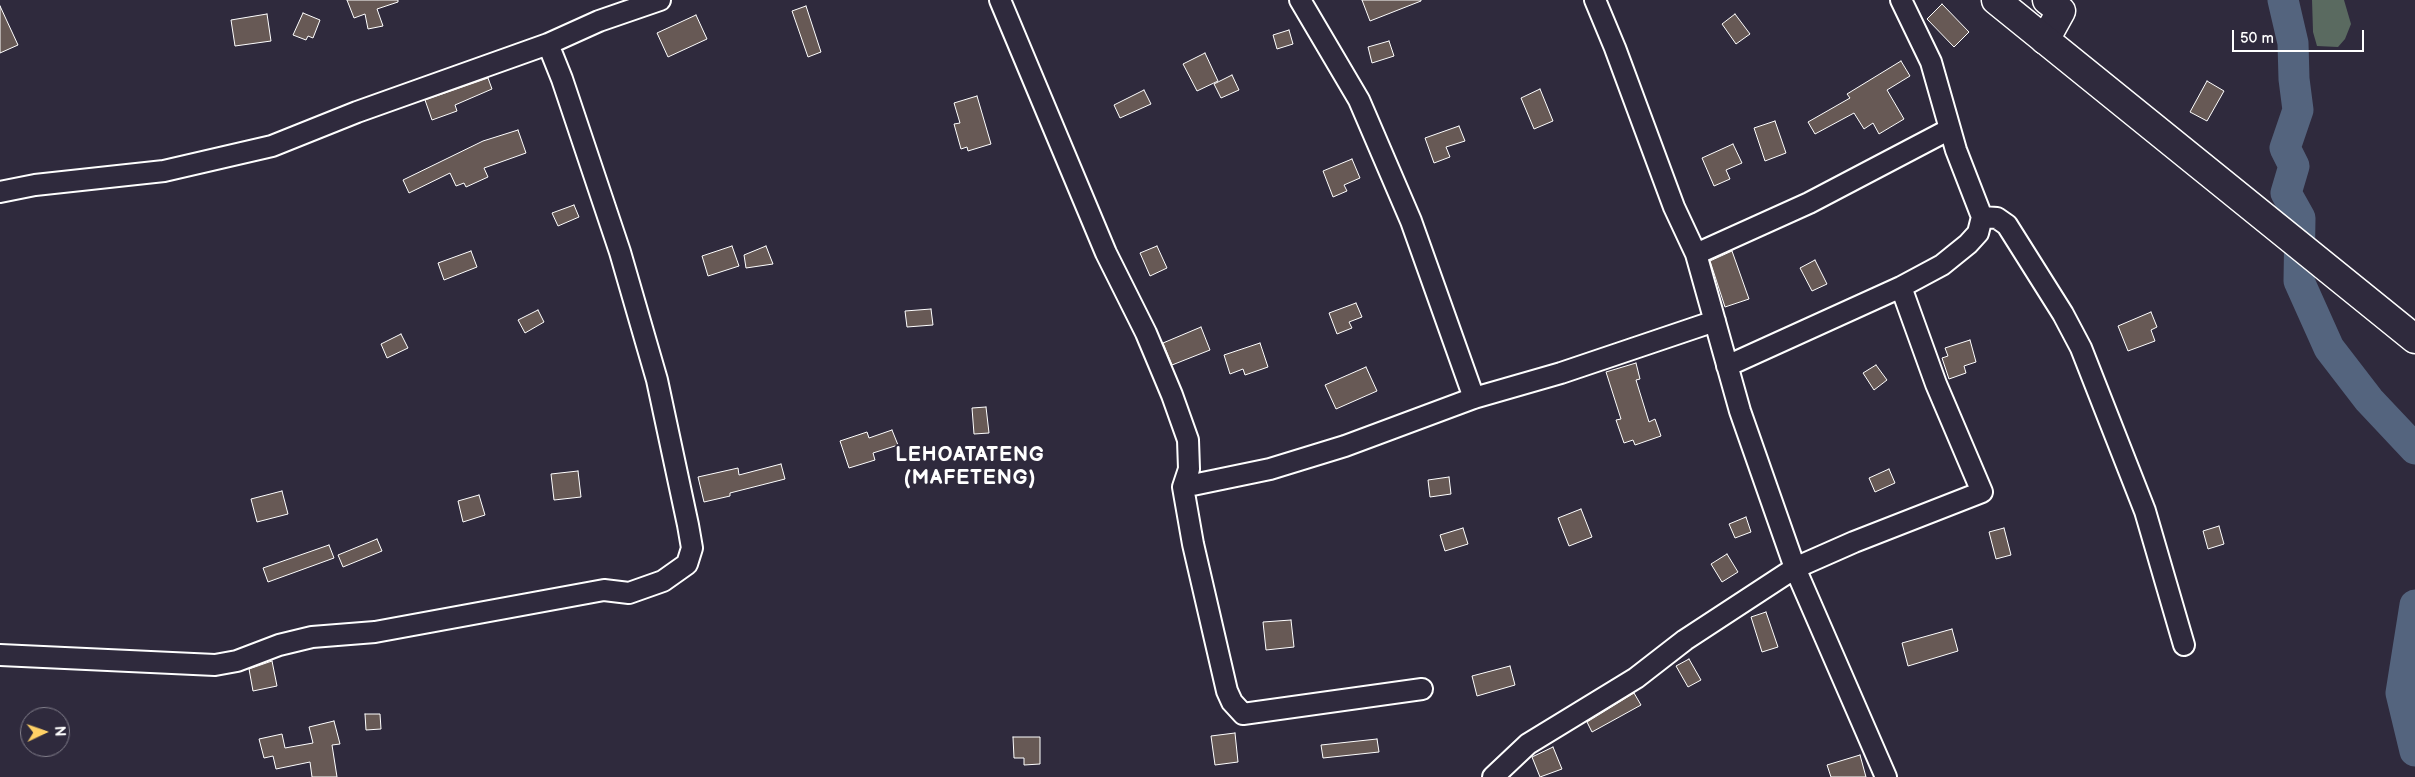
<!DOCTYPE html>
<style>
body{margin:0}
#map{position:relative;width:2415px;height:777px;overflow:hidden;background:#2f2a3d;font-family:"Balsamiq Sans",sans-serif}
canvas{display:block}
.north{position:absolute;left:20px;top:707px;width:50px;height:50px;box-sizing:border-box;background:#2f2a3d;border:1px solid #827f8b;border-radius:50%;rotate:87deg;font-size:14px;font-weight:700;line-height:20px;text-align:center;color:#fff}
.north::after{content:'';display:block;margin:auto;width:18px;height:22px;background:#ffd166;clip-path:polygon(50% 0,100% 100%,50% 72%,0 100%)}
.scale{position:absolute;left:2232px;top:30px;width:132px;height:22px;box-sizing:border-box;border:2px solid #fff;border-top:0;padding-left:6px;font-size:15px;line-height:18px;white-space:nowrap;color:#fff;-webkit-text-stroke:4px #2f2a3d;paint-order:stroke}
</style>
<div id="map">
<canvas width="2415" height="777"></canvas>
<div class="north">N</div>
<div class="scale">50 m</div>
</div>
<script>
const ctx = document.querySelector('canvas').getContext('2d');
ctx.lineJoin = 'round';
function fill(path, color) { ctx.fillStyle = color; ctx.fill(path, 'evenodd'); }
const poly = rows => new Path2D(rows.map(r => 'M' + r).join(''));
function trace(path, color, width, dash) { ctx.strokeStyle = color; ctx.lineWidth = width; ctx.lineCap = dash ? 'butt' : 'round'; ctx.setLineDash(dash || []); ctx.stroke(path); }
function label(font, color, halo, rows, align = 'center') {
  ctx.font = font + ' "Balsamiq Sans",sans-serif'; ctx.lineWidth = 4; ctx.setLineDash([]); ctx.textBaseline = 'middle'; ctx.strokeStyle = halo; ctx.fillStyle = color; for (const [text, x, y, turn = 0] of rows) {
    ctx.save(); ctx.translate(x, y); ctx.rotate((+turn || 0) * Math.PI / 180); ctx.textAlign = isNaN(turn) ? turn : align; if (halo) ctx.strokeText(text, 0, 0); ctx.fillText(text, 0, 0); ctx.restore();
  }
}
fill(poly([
 [2312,0,2344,0,2351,24,2345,39,2338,47,2317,46,2313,32]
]), '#5a6a60');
trace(poly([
 [2283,0,2293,43,2294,79,2298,110,2285,148,2294,166,2286,193,2300,218,2299,281,2329,348,2369,400,2415,449],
 [2415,605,2401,693,2415,751]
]), '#54647e', 31);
const building = poly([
 [347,0,398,0,398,2,377,9,383,26,368,29,365,14,354,18,347,0],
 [1362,0,1421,0,1421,1,1370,21,1362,0],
 [1942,4,1969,32,1954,47,1927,19,1942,4],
 [0,6,18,45,0,53,0,6],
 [806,6,821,52,808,57,792,11,806,6],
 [303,13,320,20,313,38,308,36,306,40,293,35,303,13],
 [267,14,271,41,235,46,231,20,267,14],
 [1735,14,1750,34,1736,44,1722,24,1735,14],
 [696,15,707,39,668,57,657,33,696,15],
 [1289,30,1293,44,1277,49,1273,35,1289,30],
 [1389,41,1394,56,1372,63,1368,47,1389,41],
 [1205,53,1218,81,1197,91,1183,64,1205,53],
 [1901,61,1910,76,1887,90,1904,119,1879,134,1873,123,1864,129,1854,113,1815,134,1808,122,1850,98,1847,94,1901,61],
 [1232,75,1239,90,1221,98,1214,84,1232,75],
 [488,78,492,89,455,105,457,111,432,120,425,100,488,78],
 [2207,81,2224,91,2207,121,2190,112,2207,81],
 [1540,89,1553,121,1534,129,1521,98,1540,89],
 [1144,90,1151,104,1120,118,1114,105,1144,90],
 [977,96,991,144,968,151,967,147,961,149,954,124,960,123,954,103,977,96],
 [1775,121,1786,153,1765,161,1754,128,1775,121],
 [1459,126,1465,141,1446,147,1450,157,1434,163,1425,138,1459,126],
 [518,130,526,153,484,168,488,177,466,187,464,183,456,186,450,173,409,193,403,180,483,141,518,130],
 [1733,144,1742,163,1726,170,1730,179,1714,186,1702,158,1733,144],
 [1352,159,1360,178,1344,185,1347,191,1333,197,1323,171,1352,159],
 [574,205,579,217,558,226,552,213,574,205],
 [732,246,739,266,708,276,702,256,732,246],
 [766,246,773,264,746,268,744,255,766,246],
 [1157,246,1167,268,1150,276,1140,253,1157,246],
 [471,251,477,267,444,280,438,263,471,251],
 [1732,251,1749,299,1725,307,1710,261,1732,251],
 [1815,260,1827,284,1812,291,1800,268,1815,260],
 [1356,303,1362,317,1349,322,1352,328,1337,334,1329,313,1356,303],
 [931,309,933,325,907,327,905,311,931,309],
 [538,310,544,322,525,333,518,320,538,310],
 [2151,312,2157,327,2151,330,2155,341,2128,351,2118,326,2151,312],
 [1201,327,1210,350,1172,365,1163,343,1201,327],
 [401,334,408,348,387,358,381,344,401,334],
 [1970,340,1976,362,1964,366,1966,373,1949,379,1942,358,1948,356,1945,348,1970,340],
 [1260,343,1268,367,1245,375,1243,369,1230,374,1224,355,1260,343],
 [1636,363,1640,379,1636,380,1649,422,1655,419,1661,436,1635,445,1633,440,1624,443,1616,420,1621,419,1606,372,1636,363],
 [1876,365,1887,380,1874,390,1863,373,1876,365],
 [1366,367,1377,391,1336,409,1325,385,1366,367],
 [986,407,989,433,974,434,972,408,986,407],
 [892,430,898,445,873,453,875,460,849,468,840,441,867,432,869,438,892,430],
 [781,464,785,479,730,493,730,496,704,502,698,477,738,468,739,475,781,464],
 [1889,469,1895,483,1875,492,1869,478,1889,469],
 [578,471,581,497,554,500,551,474,578,471],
 [1449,477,1451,494,1430,497,1428,480,1449,477],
 [282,491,288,514,257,522,251,499,282,491],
 [479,495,485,515,463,522,458,501,479,495],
 [1581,509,1592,537,1569,546,1558,518,1581,509],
 [1746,517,1751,532,1735,538,1729,524,1746,517],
 [2219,526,2224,544,2208,549,2203,531,2219,526],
 [1463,528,1468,544,1445,551,1440,535,1463,528],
 [2004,528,2011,555,1996,559,1989,532,2004,528],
 [377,539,382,551,343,567,338,555,377,539],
 [329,545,334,558,268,582,263,568,329,545],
 [1727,554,1738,572,1722,582,1711,564,1727,554],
 [1766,612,1778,647,1762,652,1751,617,1766,612],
 [1291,620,1294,647,1266,650,1263,622,1291,620],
 [1952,629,1958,651,1908,666,1902,643,1952,629],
 [1689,659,1701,680,1688,687,1676,666,1689,659],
 [272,661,277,686,253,691,249,669,272,661],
 [1510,666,1515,685,1477,696,1472,676,1510,666],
 [1634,693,1641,705,1592,732,1587,722,1634,693],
 [365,714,380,714,381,729,366,730,365,714],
 [334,721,340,744,332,745,337,777,312,777,310,762,276,769,273,756,264,758,259,739,282,734,285,748,313,743,309,727,334,721],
 [1235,733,1238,762,1215,765,1211,736,1235,733],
 [1013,737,1040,737,1040,764,1024,765,1024,758,1014,758,1013,737],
 [1377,739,1379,752,1323,758,1321,745,1377,739],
 [1553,747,1562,769,1540,777,1532,757,1553,747],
 [1860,755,1866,777,1831,777,1827,765,1860,755]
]);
fill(building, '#675955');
trace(building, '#fff', 1);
const street = poly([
 [1000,0,1106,253,1146,333,1172,395,1188,440,1189,469,1183,487,1193,544,1227,691,1232,702,1243,714,1422,689],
 [1300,0,1359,100,1411,221,1474,398],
 [1595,0,1615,48,1674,207,1696,254,1740,411,1795,568,1886,777],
 [0,192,35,185,164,171,272,146,357,112,548,44],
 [1982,217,1997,218,2007,225,2063,314,2081,348,2145,511,2184,645],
 [1696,254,1809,203,1950,129],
 [1727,366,1901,287,1942,265,1968,244,1978,233,1982,217,1956,150,1931,62,1901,0],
 [1183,487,1270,469,1345,446,1474,398,1561,373,1715,321],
 [0,655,215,665,237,661,279,645,312,637,375,632,604,590,629,593,663,581,687,564,692,548,688,525,657,380,620,252,562,79,548,44,599,21,660,0],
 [1493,777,1528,744,1636,678,1685,640,1795,568,1854,542,1982,492,1936,384,1901,287]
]);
const secondary = poly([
 [2045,40,2061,11,2047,0]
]);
const primary = poly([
 [1996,0,2415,339]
]);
trace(street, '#fff', 24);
trace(secondary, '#fff', 31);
trace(primary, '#fff', 31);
trace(street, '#2f2a3d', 20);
trace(secondary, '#2f2a3d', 28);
trace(primary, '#2f2a3d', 28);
ctx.letterSpacing = '1px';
label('bold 20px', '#fff', '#2f2a3d', [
 ["LEHOATATENG",970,456],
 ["(MAFETENG)",970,479]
]);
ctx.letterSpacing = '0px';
</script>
